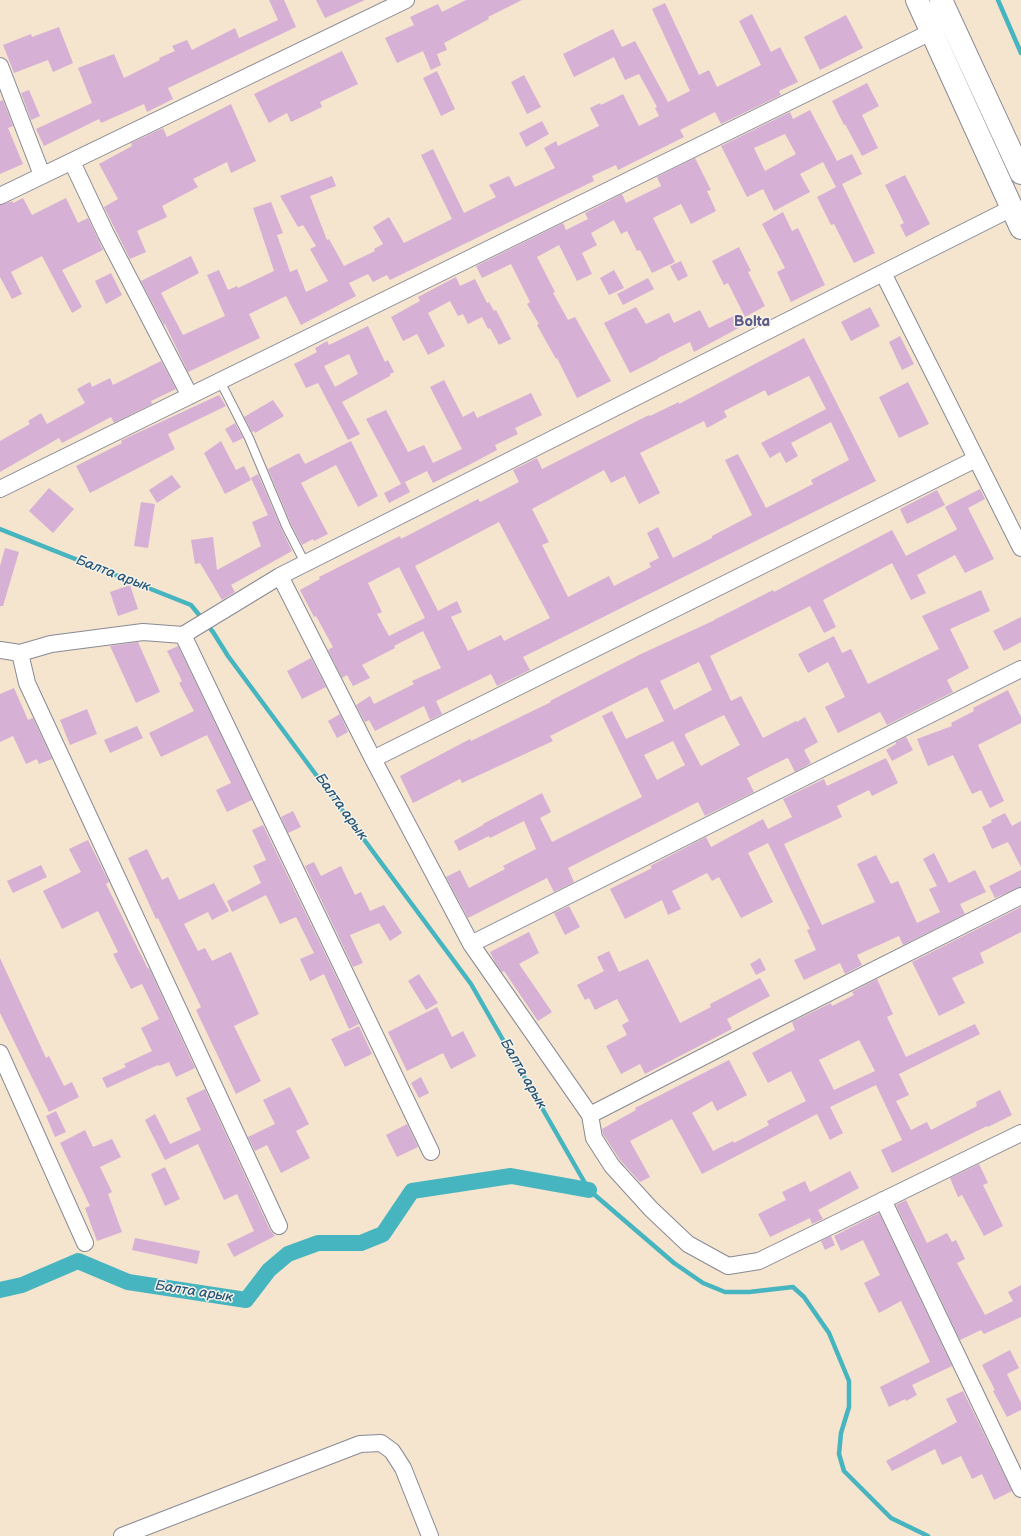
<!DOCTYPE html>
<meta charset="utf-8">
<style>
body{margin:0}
canvas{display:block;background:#f5e4ce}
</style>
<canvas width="1021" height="1536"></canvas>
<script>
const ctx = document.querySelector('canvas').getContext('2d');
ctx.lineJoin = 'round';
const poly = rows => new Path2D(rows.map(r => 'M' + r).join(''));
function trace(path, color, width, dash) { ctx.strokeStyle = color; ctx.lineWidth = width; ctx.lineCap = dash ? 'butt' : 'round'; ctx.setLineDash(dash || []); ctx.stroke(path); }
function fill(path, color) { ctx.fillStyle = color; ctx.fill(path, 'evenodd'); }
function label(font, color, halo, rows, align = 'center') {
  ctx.font = font + ' "Balsamiq Sans",sans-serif'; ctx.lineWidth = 3; ctx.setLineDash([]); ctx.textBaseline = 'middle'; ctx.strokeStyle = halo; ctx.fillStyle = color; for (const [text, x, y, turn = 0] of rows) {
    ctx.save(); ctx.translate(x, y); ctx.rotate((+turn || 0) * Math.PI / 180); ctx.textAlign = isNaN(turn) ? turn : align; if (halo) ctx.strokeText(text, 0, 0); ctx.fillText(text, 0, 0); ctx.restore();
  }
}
trace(poly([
 [998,0,1021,53],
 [0,529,191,605,213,632,228,656,471,984,589,1190,674,1263,703,1283,725,1292,749,1292,793,1287,804,1297,829,1333,849,1381,849,1407,841,1433,839,1454,844,1471,891,1518,928,1536]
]), '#46b5c0', 4.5);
trace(poly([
 [0,1290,22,1285,78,1261,128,1282,246,1300,269,1270,288,1254,318,1243,361,1243,383,1234,412,1191,511,1176,589,1190]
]), '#46b5c0', 16);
fill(poly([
 [269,0,284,0,296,27,168,88,173,99,147,112,144,104,101,123,99,119,44,146,36,129,92,103,78,68,114,54,124,78,160,60,159,58,175,51,172,46,187,40,192,50,235,28,239,38,278,20],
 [316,0,365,0,325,18],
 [466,0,522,0,488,17,489,19,444,43,447,50,437,54,441,65,431,70,423,51,397,63,385,38,414,25,410,17,438,4,442,12],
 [665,3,699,75,709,70,717,87,761,65,739,21,752,14,771,52,780,47,798,82,779,91,781,95,721,124,715,112,680,130,684,137,618,170,616,165,592,176,594,181,390,280,387,275,373,282,368,274,349,283,356,296,301,325,286,296,249,314,260,338,188,372,165,324,164,325,141,281,191,256,199,273,161,293,183,335,225,316,207,275,219,270,228,290,237,286,238,288,274,271,253,208,271,202,283,233,277,235,290,272,297,269,306,292,328,281,310,249,316,246,303,225,298,227,280,196,332,176,336,186,310,196,327,240,329,239,344,266,375,251,374,249,383,244,373,227,389,217,404,243,452,219,421,155,433,149,464,213,496,197,489,185,509,176,515,187,555,168,544,148,556,141,558,146,599,126,590,108,600,103,601,105,623,94,639,126,659,116,655,108,657,107,639,74,625,80,614,57,574,77,563,54,613,29,622,47,635,41,668,102,690,91,652,9],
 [846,15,863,48,820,70,804,37],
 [59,27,73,63,53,72,48,60,14,73,3,45,31,34,32,37],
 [342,51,358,84,320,102,322,107,291,122,287,113,269,123,254,94],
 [437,71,455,109,441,116,423,78],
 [524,75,541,107,527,114,511,82],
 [867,83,879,106,862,115,878,148,862,156,845,124,844,125,832,101],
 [29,90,40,116,31,120,21,93],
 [3,100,13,126,8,128,23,164,0,174,0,101],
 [231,104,256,161,231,173,227,162,193,179,198,187,162,206,167,217,137,231,146,252,130,259,104,207,118,199,99,164,132,146,131,143,163,128,167,137],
 [810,110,837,161,852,154,862,174,836,187,823,162,800,174,810,192,774,211,763,189,747,197,721,146,790,112,793,119],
 [785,134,796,154,765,171,754,148],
 [542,121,549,134,526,147,519,133],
 [695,158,711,190,707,191,716,211,691,224,681,204,653,218,675,262,652,273,640,250,637,251,627,231,621,234,614,220,591,233,597,245,582,253,592,274,577,281,559,245,537,257,555,292,553,293,568,320,575,317,611,381,577,398,557,358,556,359,537,325,539,324,527,304,530,302,511,264,482,278,476,266,563,223,566,230,588,219,585,213,622,194,626,203,661,186,657,177],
 [905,175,930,224,906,237,900,225,904,223,885,185],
 [842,184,875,253,854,263,834,224,831,225,817,197],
 [23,198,32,215,66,198,78,223,88,218,103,250,62,270,82,307,72,313,42,256,11,272,22,294,12,299,0,277,0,205,12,201,13,203],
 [783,212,792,231,798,228,825,285,791,302,777,272,785,268,762,224],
 [739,247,751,271,748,272,765,306,745,317,728,283,724,285,712,261],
 [681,261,688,276,678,281,670,266],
 [614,270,624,288,609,295,600,278],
 [111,273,122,295,106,304,95,281],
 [456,277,460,286,475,279,487,303,489,302,494,311,496,310,511,339,499,345,490,328,488,329,482,317,468,324,463,314,458,316,450,301,428,313,445,346,428,355,417,334,403,341,391,317,420,301,418,297],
 [648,278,654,289,623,305,617,294],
 [636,307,646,324,669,313,674,323,700,310,709,328,740,313,746,324,694,352,690,342,658,358,658,359,630,373,604,323],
 [870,307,880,326,851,341,841,322],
 [368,326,385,362,388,360,394,372,390,374,390,376,342,402,360,434,348,440,318,383,306,388,294,364,317,352,315,348,327,341,329,345],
 [349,354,358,374,335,387,324,366],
 [900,336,914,364,902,370,889,342],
 [804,338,876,481,523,657,530,670,497,686,491,674,436,701,442,714,430,720,424,706,375,731,369,720,365,722,356,705,370,696,374,704,414,684,412,681,441,668,423,631,394,646,395,648,362,665,370,678,353,686,347,675,342,678,328,650,333,647,316,616,314,617,300,590,320,579,319,577,400,536,401,539,478,499,480,502,519,482,513,470,537,458,542,469,649,415,650,416,679,402,679,404],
 [809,376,826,409,761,443,770,458,780,452,786,463,798,456,791,443,831,422,849,460,811,480,813,484,766,508,738,454,725,460,752,515,712,536,712,538,673,558,658,527,647,533,659,558,649,563,651,567,614,586,609,576,568,597,542,545,549,542,532,509,604,470,611,483,625,476,639,504,660,493,640,453,704,421,707,428,727,417,724,411,765,390,768,396],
 [499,522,550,618,504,641,501,635,468,651,451,617,462,612,457,601,438,611,415,566],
 [399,567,425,618,389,636,377,614,382,612,368,583],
 [161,361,176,389,151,401,152,404,114,423,111,417,62,443,59,438,0,472,0,441,30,424,28,421,41,413,47,424,85,403,77,389,90,382,92,387,110,378,113,385],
 [444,380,463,417,474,411,477,418,531,393,542,415,515,428,518,434,495,445,497,450,467,466,433,483,427,471,401,484,366,419,386,410,408,452,424,445,433,463,462,449,430,387],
 [908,382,929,424,899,438,879,397],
 [219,395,226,406,168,434,175,449,90,493,76,466,122,443,121,441,122,440],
 [273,400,284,416,255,433,254,431,252,432,244,417],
 [235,423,243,438,233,443,225,429],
 [221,441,236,470,244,466,251,480,225,494,204,453],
 [351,441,378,496,358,507,336,465,301,483,328,534,314,541,313,539,302,545,291,524,268,469,299,453,305,464],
 [258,474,281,528,292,551,231,585,235,592,222,600,200,563,195,564,191,540,213,537,217,570,261,546,252,522,268,515,251,478],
 [172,475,181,487,157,503,149,490],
 [405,482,410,492,389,503,384,493],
 [49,488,74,509,53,533,29,511],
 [980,489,985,499,968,508,994,559,965,573,955,555,917,575,926,593,911,600,892,563,823,600,836,627,824,633,810,606,710,656,731,701,741,696,763,738,796,721,797,722,805,717,818,742,804,750,811,763,795,772,788,758,785,759,747,778,754,792,705,816,698,802,568,868,574,882,554,892,547,878,468,918,446,877,460,870,469,888,505,869,503,866,536,849,524,821,490,838,489,836,459,851,454,841,483,825,483,824,542,793,551,812,540,818,552,842,642,797,602,716,612,711,626,739,664,721,647,687,550,736,553,741,462,783,460,779,413,803,400,776,470,739,471,741,551,702,550,701,641,654,715,620,714,620,773,590,774,592,892,530,906,556,956,530,957,529,945,507],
 [699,662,712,690,674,710,660,681],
 [724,715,740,745,701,766,685,736,685,734],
 [673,741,685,765,657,780,644,755],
 [937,490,945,505,907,524,900,509],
 [141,502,155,504,148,548,134,546],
 [5,548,19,552,3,606,0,606,0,566],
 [130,585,138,609,118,616,110,592],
 [981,590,990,611,950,629,969,668,947,680,953,692,887,725,880,712,838,733,825,707,845,697,828,662,808,673,798,654,834,636,842,653,851,649,868,684,939,649,922,616],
 [1021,617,1021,642,1004,651,993,631],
 [138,642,160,692,136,703,110,646],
 [178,646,252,800,227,812,216,790,231,783,207,735,161,757,149,733,194,711,179,683,182,681,167,651],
 [311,658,326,687,302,699,287,671],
 [14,688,28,720,33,718,52,759,39,764,37,759,26,764,13,736,0,742,0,694],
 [1008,690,1021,717,1021,723,978,745,1004,801,990,808,981,790,972,794,953,755,928,766,917,739,952,726,951,723,974,711,973,708],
 [87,709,97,734,70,745,60,720],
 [340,714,348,732,337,738,328,721],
 [137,726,143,738,110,753,104,740],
 [906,737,913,750,892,761,886,750,896,744,896,742],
 [886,758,898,783,872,796,869,790,837,806,842,817,784,844,822,925,875,902,857,864,876,855,891,884,898,881,917,923,940,912,929,889,937,886,923,859,934,853,949,883,975,870,986,892,960,904,965,914,903,945,899,936,857,955,862,965,845,974,840,963,804,980,794,960,816,950,807,930,810,929,768,843,748,853,773,902,741,918,719,877,712,881,707,873,672,891,681,909,668,915,662,900,625,919,610,889,652,868,650,866,706,837,711,847,763,819,768,829,792,817,783,799,824,779,827,786],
 [293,811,301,827,288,833,281,817],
 [1005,813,1012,826,1021,821,1021,867,1008,842,992,849,982,827,992,822,991,820],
 [263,825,359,1024,349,1029,324,974,310,981,300,959,314,953,296,917,280,924,266,895,232,912,227,901,261,883,253,866,266,860,252,830],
 [88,840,109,882,106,884,148,969,149,968,195,1068,176,1077,169,1062,159,1066,158,1065,107,1088,102,1078,126,1067,124,1064,152,1051,141,1028,159,1019,142,984,131,989,113,954,118,952,98,911,62,929,43,891,81,872,69,849],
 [147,849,162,880,168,877,179,900,214,883,229,911,212,920,208,912,184,924,198,951,205,948,212,961,231,952,259,1014,234,1026,261,1081,236,1094,196,1010,201,1007,158,918,156,919,128,858],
 [314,862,321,876,341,866,355,895,361,892,370,911,384,905,402,933,390,941,379,923,350,935,363,963,353,967,305,866],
 [41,865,47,877,13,893,7,881],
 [1021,870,1021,887,995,898,989,886],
 [569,906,580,927,565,935,554,913],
 [1021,907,1021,932,980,953,984,963,952,978,965,1003,939,1016,912,962],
 [529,932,539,953,519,964,552,1012,538,1021,504,971,502,972,496,964,490,952],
 [609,951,619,972,648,959,680,1023,711,1007,710,1004,760,978,770,996,727,1019,732,1029,645,1074,640,1064,621,1074,606,1046,627,1035,622,1025,629,1021,617,999,595,1010,589,998,585,1000,577,985,604,971,597,957],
 [0,958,46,1058,49,1056,64,1086,72,1082,79,1097,49,1112,0,1013],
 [760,958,766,970,756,975,750,964],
 [419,974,438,1003,426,1010,408,981],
 [877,979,893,1014,887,1017,906,1057,975,1024,980,1034,899,1074,909,1095,896,1101,911,1130,927,1122,931,1130,977,1106,976,1102,1000,1090,1012,1115,988,1127,987,1126,892,1173,881,1150,902,1140,876,1085,830,1107,843,1133,830,1140,817,1114,702,1174,672,1119,630,1141,650,1177,640,1182,620,1160,603,1134,602,1129,636,1110,635,1108,729,1060,747,1095,717,1111,712,1101,692,1113,713,1151,733,1141,734,1143,769,1125,767,1121,806,1101,791,1071,768,1083,752,1053,795,1030,792,1022,831,1003,832,1006,854,995,852,992],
 [859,1040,875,1071,834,1090,819,1060],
 [437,1007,452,1037,463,1031,476,1056,451,1069,443,1053,407,1071,388,1032],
 [359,1026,372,1054,345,1067,331,1039],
 [421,1077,429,1093,419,1098,411,1083],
 [290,1087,309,1124,296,1131,310,1158,281,1173,267,1145,255,1151,248,1137,275,1124,263,1100],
 [205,1089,270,1230,275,1236,234,1257,227,1244,254,1231,237,1194,224,1200,198,1144,165,1160,145,1120,155,1114,170,1144,201,1130,186,1098],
 [56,1111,66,1132,55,1137,46,1116],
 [407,1124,418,1147,397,1157,386,1135],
 [85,1130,93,1147,112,1139,121,1157,100,1167,112,1192,108,1194,122,1232,97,1241,85,1208,90,1206,60,1143],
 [979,1164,988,1183,983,1185,1003,1226,984,1236,962,1195,958,1197,950,1178],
 [165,1167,180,1199,165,1206,151,1174],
 [850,1171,859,1188,818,1210,823,1219,812,1224,810,1218,770,1237,758,1214,786,1200,782,1192,805,1181,810,1192],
 [906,1200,927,1243,947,1233,952,1242,956,1240,965,1259,957,1263,985,1315,1013,1301,1008,1292,1021,1285,1021,1317,984,1334,981,1330,960,1340,896,1205],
 [879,1213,952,1366,912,1385,917,1395,906,1401,905,1399,889,1407,880,1387,930,1362,901,1301,879,1313,864,1283,880,1275,863,1240,841,1251,834,1236],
 [831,1236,835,1245,825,1250,821,1241],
 [135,1238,200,1251,197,1264,132,1250],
 [1010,1350,1019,1368,1007,1374,1021,1403,1021,1410,1007,1417,993,1391,995,1390,982,1365],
 [963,1391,1012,1491,994,1500,982,1474,972,1479,961,1456,942,1465,935,1449,892,1471,886,1461,957,1422,946,1399]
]), '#d7b0d6');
const lane = poly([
 [220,381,249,438,286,526,305,563]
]);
const street = poly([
 [0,66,42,175],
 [72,162,106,234,190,396],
 [0,196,406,0],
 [883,273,1021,548],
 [0,489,931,32],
 [280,576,373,759,471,944,590,1115,594,1138,612,1166,651,1209,688,1244,728,1266,759,1261,1021,1133],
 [183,635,431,1152],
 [0,650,20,653,51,644,143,632,183,635,280,576,1012,208],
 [20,653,27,683,279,1226],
 [373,759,976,459],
 [471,944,1021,669],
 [0,1053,85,1243],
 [590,1115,763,1026,1021,896],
 [883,1200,1021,1489],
 [122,1536,360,1444,381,1443,392,1451,403,1468,430,1536]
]);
const highway = poly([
 [917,0,1021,228],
 [941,0,1021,173]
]);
trace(lane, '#888a96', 10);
trace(street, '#888a96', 18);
trace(highway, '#888a96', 24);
trace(lane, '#fff', 8);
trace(street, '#fff', 16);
trace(highway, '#fff', 22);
label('italic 14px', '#28577b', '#f7f3e8', [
 ["Балта арык",113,574,21],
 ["Балта арык",341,807,54],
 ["Балта арык",523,1074,60],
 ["Балта арык",194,1292,9]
]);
label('bold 15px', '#5d5c88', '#f7f3e8', [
 ["Bolta",752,322]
]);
</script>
